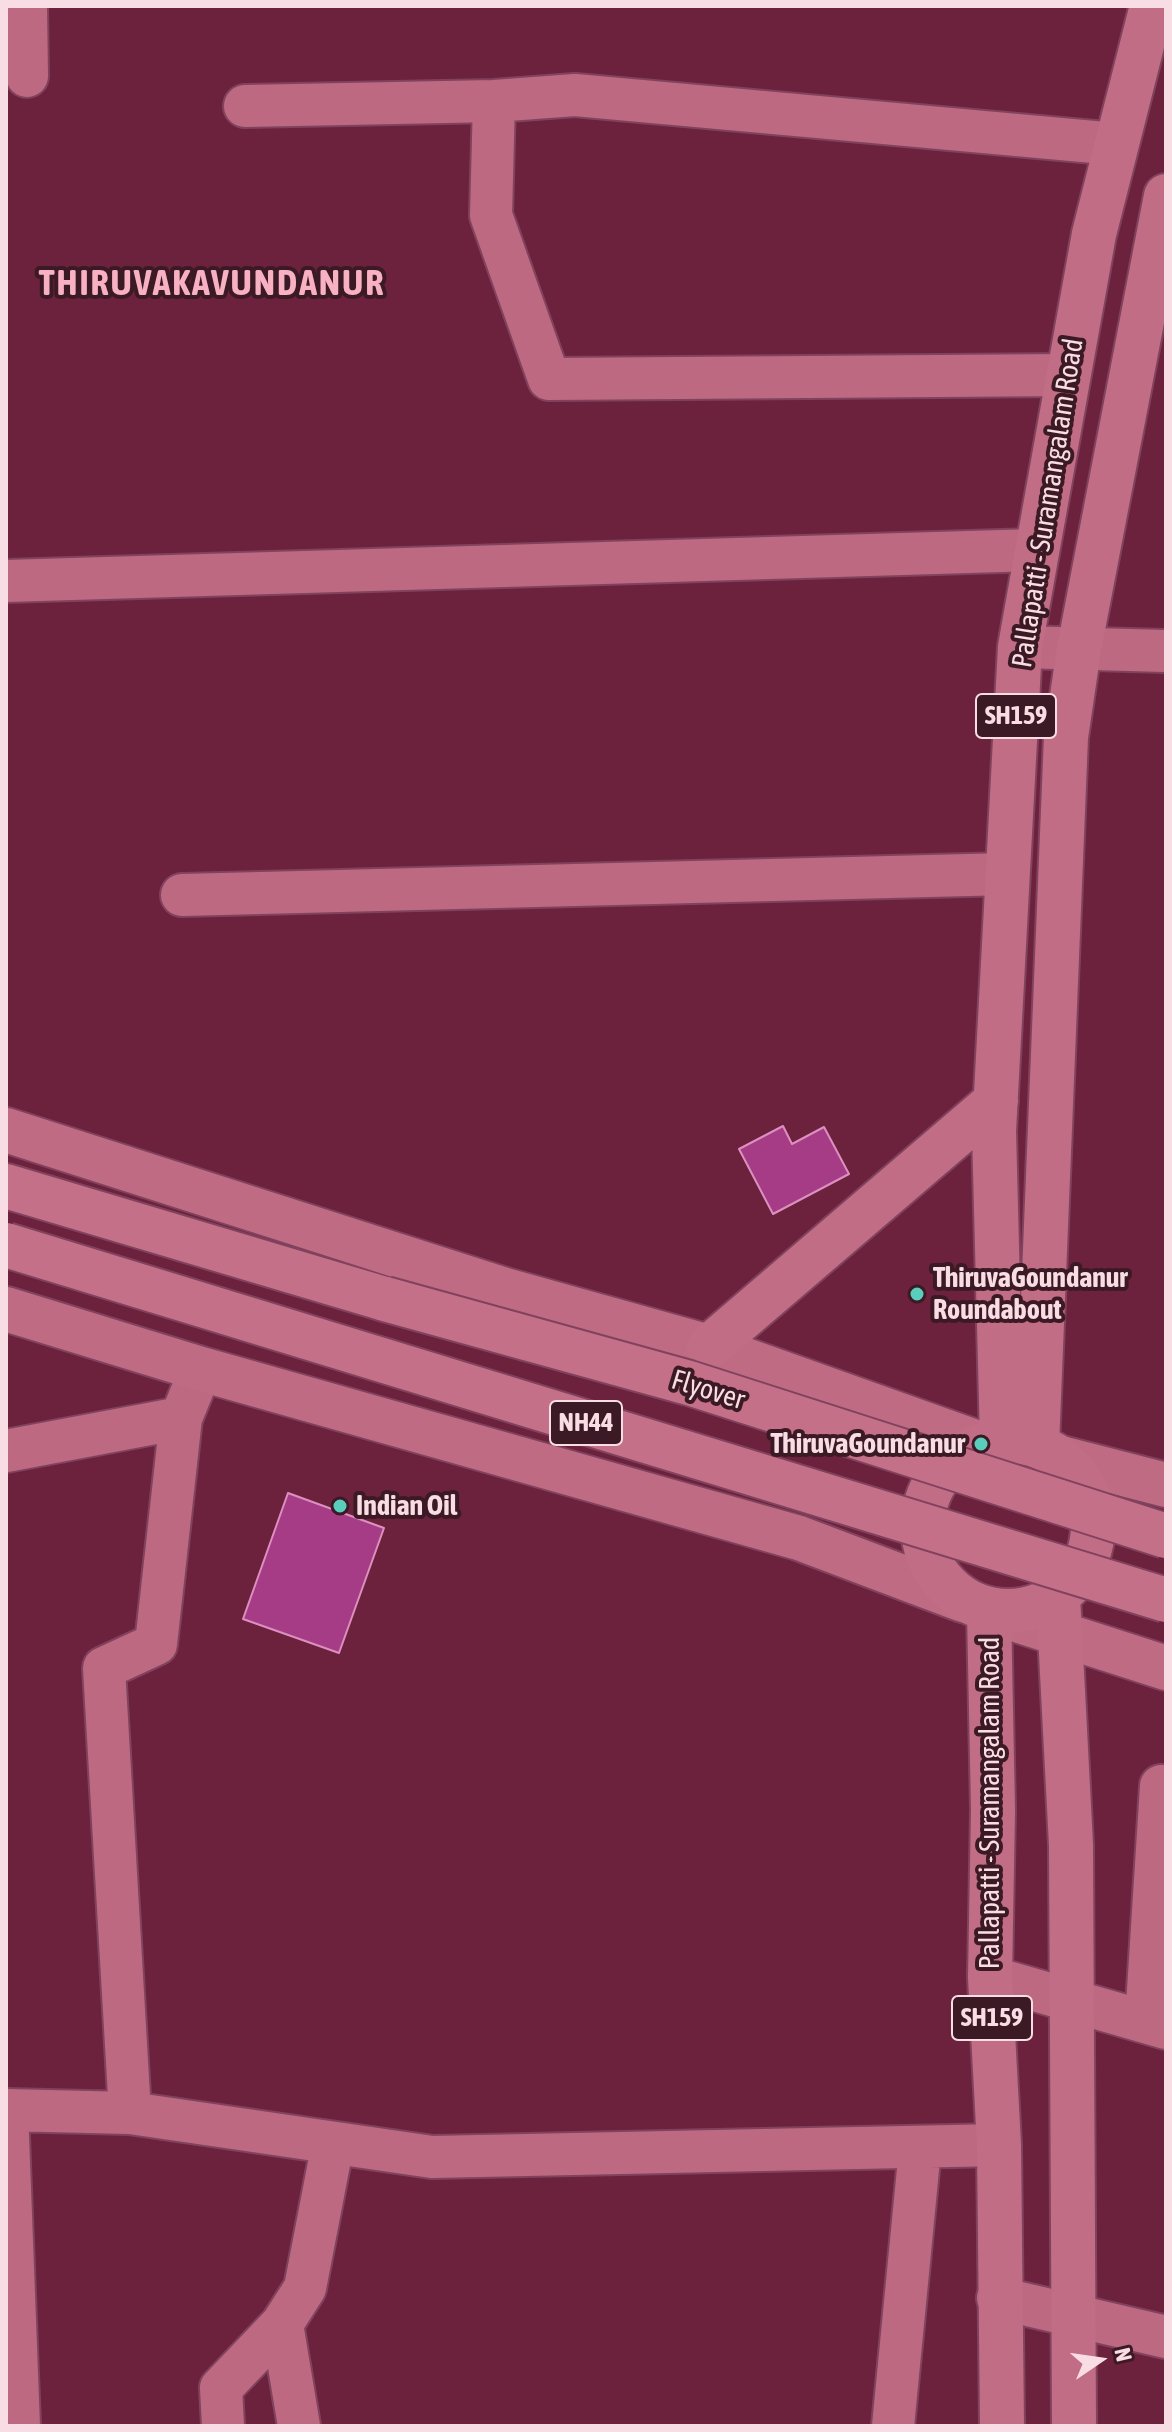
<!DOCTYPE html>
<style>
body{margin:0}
#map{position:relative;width:1172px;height:2432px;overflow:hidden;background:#6c213c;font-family:"Asap Condensed",sans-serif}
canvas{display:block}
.frame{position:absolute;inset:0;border:8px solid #f9dde4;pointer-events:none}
.north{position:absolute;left:1060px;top:2320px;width:80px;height:80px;-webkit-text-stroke:6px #3c1a25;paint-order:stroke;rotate:77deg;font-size:22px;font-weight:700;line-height:32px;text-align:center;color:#f9dde4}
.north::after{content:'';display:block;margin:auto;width:28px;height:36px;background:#f9dde4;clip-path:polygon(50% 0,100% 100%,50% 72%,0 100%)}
</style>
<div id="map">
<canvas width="1172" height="2432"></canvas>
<div class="frame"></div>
<div class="north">N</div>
</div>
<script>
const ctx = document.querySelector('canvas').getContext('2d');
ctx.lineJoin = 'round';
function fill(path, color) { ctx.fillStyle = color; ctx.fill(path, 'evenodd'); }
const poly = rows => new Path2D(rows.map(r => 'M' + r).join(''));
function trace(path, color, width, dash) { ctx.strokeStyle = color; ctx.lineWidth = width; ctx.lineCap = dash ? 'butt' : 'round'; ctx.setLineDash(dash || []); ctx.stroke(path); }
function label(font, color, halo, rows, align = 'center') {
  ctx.font = font + ' "Asap Condensed",sans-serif'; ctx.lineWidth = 8; ctx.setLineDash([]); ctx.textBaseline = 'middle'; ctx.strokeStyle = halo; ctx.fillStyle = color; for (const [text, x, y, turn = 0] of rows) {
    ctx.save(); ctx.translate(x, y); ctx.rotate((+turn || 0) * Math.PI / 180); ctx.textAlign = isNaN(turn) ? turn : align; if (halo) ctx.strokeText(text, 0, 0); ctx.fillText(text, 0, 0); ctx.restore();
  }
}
const building = poly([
 [783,1126,792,1144,824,1127,849,1174,773,1214,739,1149,783,1126],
 [288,1493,384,1528,339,1653,243,1619,288,1493]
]);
fill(building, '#a73c86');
trace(building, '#dc90c0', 2);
const street = poly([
 [26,6,27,76],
 [494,101,491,215,549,379,1068,375],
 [245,106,494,101,575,95,1116,144],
 [6,581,1035,550],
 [1020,647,1166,651],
 [182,895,1008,874],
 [6,1451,181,1418],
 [990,1977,1166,2028],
 [1146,2022,1161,1786,1166,1788],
 [130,2113,104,1668,156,1644,181,1418,201,1369],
 [998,2298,1166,2337],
 [282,2324,299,2426],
 [19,2426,7,2110,130,2113,432,2157,999,2145],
 [223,2426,221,2388,282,2324,305,2288,333,2143],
 [893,2426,920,2149]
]);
const secondary = poly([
 [6,1130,505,1290,709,1347,981,1444],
 [6,1309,201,1369,799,1538,963,1600],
 [1061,1458,1166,1485],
 [989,1611,1166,1668]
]);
const primary = poly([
 [709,1347,996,1101],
 [1002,1440,994,1131,1020,647,1094,234,1152,6],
 '923 1526a85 85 0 1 1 170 0a85 85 0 1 1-170 0Z',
 [1037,1445,1066,737,1079,649,1166,196],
 [1058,1596,1071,1845,1074,2426],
 [989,1611,993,1810,990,1977,999,2145,1002,2426]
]);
const highway = poly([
 [6,1186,385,1299]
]);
trace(street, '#81425d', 46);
trace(secondary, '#81425d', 48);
trace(primary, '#81425d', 48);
trace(highway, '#81425d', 48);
trace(street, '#bd6982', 42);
trace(secondary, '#bf6b84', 44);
trace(primary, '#c26d86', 44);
trace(highway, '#c57089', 44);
const highwayBridge = poly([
 [6,1245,1166,1600],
 [385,1299,689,1383,1166,1536]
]);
trace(highwayBridge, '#81425d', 48, []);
trace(highwayBridge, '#c57089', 44);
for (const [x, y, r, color] of [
 [917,1294,8,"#5acebc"],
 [981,1444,8,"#5acebc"],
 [340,1506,8,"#5acebc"]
]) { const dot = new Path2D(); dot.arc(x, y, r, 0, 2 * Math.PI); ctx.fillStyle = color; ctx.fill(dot); trace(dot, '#3c1a25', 3); }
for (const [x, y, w] of [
 [1016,716,80],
 [586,1423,72],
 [992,2018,80]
]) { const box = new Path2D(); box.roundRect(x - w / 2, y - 22, w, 44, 6); ctx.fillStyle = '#3c1a25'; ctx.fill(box); trace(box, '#f9dde4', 2); }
label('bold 26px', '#f9dde4', null, [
 ["SH159",1016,716],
 ["NH44",586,1423],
 ["SH159",992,2018]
]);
label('28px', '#f9dde4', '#3c1a25', [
 ["Pallapatti - Suramangalam Road",1048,503,-81],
 ["Flyover",708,1390,17],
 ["Pallapatti - Suramangalam Road",990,1803,-90]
]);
label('bold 28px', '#f9dde4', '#3c1a25', [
 ["ThiruvaGoundanur",933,1278],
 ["Roundabout",933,1310],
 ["ThiruvaGoundanur",965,1444,"right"],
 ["Indian Oil",356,1506]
], 'left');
ctx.letterSpacing = '2px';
label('bold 36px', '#f8b0c3', '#3c1a25', [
 ["THIRUVAKAVUNDANUR",212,284]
]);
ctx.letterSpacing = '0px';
</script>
